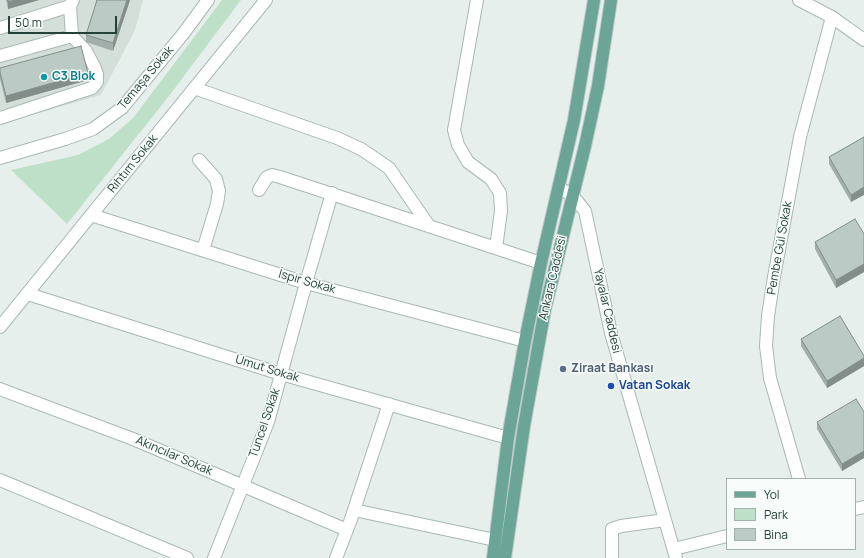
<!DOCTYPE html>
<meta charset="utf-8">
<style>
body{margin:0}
#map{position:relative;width:864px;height:558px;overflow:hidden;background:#e6efeb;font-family:Manrope,sans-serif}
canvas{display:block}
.legend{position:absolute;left:726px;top:478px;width:130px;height:72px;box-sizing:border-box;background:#f7fbf9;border:1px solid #a3b1ad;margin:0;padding:5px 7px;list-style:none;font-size:12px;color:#24423a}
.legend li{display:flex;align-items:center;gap:8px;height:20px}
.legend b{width:20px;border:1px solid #a3b1ad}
.scale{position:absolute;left:8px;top:16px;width:109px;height:18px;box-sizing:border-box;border:2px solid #24423a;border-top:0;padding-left:5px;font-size:12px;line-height:14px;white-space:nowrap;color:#24423a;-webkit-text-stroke:3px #f7fbf9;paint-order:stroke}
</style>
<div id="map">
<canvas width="864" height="558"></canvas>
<ul class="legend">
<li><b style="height:5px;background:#6aa596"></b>Yol</li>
<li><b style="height:11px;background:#bfe0c8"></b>Park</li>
<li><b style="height:11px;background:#bbcac4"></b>Bina</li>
</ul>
<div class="scale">50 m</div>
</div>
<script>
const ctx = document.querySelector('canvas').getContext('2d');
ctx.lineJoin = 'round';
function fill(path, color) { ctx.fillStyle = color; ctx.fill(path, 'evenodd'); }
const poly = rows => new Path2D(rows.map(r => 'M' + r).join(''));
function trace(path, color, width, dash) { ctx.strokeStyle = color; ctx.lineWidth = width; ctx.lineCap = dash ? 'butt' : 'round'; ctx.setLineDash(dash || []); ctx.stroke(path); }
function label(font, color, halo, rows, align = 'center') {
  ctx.font = font + ' Manrope,sans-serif'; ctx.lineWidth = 3; ctx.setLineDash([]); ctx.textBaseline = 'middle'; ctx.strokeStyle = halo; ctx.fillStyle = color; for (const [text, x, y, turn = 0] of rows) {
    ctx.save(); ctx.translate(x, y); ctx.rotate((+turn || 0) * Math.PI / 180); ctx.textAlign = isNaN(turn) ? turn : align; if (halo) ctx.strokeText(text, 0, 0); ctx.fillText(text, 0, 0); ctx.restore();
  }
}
fill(poly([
 [0,0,143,0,135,30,101,95,0,124]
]), '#d4dfda');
fill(poly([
 [222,0,241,0,169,96,67,224,11,170,78,155,109,139,133,118]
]), '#bfe0c8');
const minor = poly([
 [477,0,454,130,458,145,468,162,491,179,500,193,501,211,496,248],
 [799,0,832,17,864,40],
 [0,28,70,6],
 [0,56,72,36,70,6,73,0],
 [194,88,337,138,361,149,389,168,429,226],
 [0,118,92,88,97,82,97,74,94,66,86,51,72,36],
 [0,158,65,139,93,129,122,108,183,34,208,0],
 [199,160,216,179,219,191,217,204,203,250],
 [559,188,572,195,585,211,611,333,676,558],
 [259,190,267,177,272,175,280,177,541,263],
 [91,215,306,283,525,341],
 [28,294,281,374,508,438],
 [0,327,266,0],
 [0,389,133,439,347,530],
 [799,479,770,378,766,346,768,316,774,277,800,137,832,17],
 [0,480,187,558],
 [855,509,864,507],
 [354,510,495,540],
 [674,549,727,536],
 [214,558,268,422,306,283,332,193],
 [336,558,350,522,389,404],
 [612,558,612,529,621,526,665,520]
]);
const major = poly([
 [493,558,508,438,525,341,541,263,574,120,594,0],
 [505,558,524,426,545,309,585,146,598,86,611,0]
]);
trace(minor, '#a8b8b2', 14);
trace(major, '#c2cac8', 14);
trace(minor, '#fff', 12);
trace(major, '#6aa596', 12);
fill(poly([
 [6,0,39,0,8,9],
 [130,0,113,51,86,42,86,35],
 [0,68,88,80,6,103,0,79],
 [864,137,851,202,829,164,829,157],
 [864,234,864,272,836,288,815,249,815,242],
 [801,339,864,356,864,366,827,388,801,346],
 [864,412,864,458,842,471,817,429,817,422]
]), '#a1aea9');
fill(poly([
 [15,0,39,0,8,9,8,2],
 [127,0,130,0,113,51,113,43],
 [88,73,88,80,6,103,6,96],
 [864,187,864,195,851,202,851,195],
 [864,264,864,272,836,288,836,280],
 [864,358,864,366,827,388,827,381],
 [864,451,864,458,842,471,842,464]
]), '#838d89');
const building = poly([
 [8,0,15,0,8,2,8,0],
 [97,0,127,0,113,43,86,35,97,0],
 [81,46,88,73,6,96,0,72,0,68,81,46],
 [864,137,864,187,851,195,829,157,864,137],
 [855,219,864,234,864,264,836,280,815,242,855,219],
 [840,316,864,356,864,358,827,381,801,339,840,316],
 [856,399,864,412,864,451,842,464,817,422,856,399]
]);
fill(building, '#bbcac4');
trace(building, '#838d89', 1);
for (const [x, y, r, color] of [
 [44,77,4,"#0f9aa8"],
 [563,369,4,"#5c6f8a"],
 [611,386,4,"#1a4fb4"]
]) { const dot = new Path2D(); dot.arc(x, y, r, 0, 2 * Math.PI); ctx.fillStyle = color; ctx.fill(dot); trace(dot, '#f7fbf9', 1.5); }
label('bold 12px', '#0d838f', '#f7fbf9', [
 ["C3 Blok",52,77]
], 'left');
label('12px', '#24423a', '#f7fbf9', [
 ["Temaşa Sokak",146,78,-50],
 ["Rıhtım Sokak",133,164,-51],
 ["Pembe Gül Sokak",780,248,-80],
 ["Ankara Caddesi",553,278,-77],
 ["İspir Sokak",307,282,16],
 ["Yayalar Caddesi",607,311,77],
 ["Umut Sokak",267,369,17],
 ["Tuncel Sokak",265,423,-71],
 ["Akıncılar Sokak",174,456,23]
]);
label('bold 12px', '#4e5e75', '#f7fbf9', [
 ["Ziraat Bankası",571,369]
], 'left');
label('bold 12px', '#164399', '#f7fbf9', [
 ["Vatan Sokak",619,386]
], 'left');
</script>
